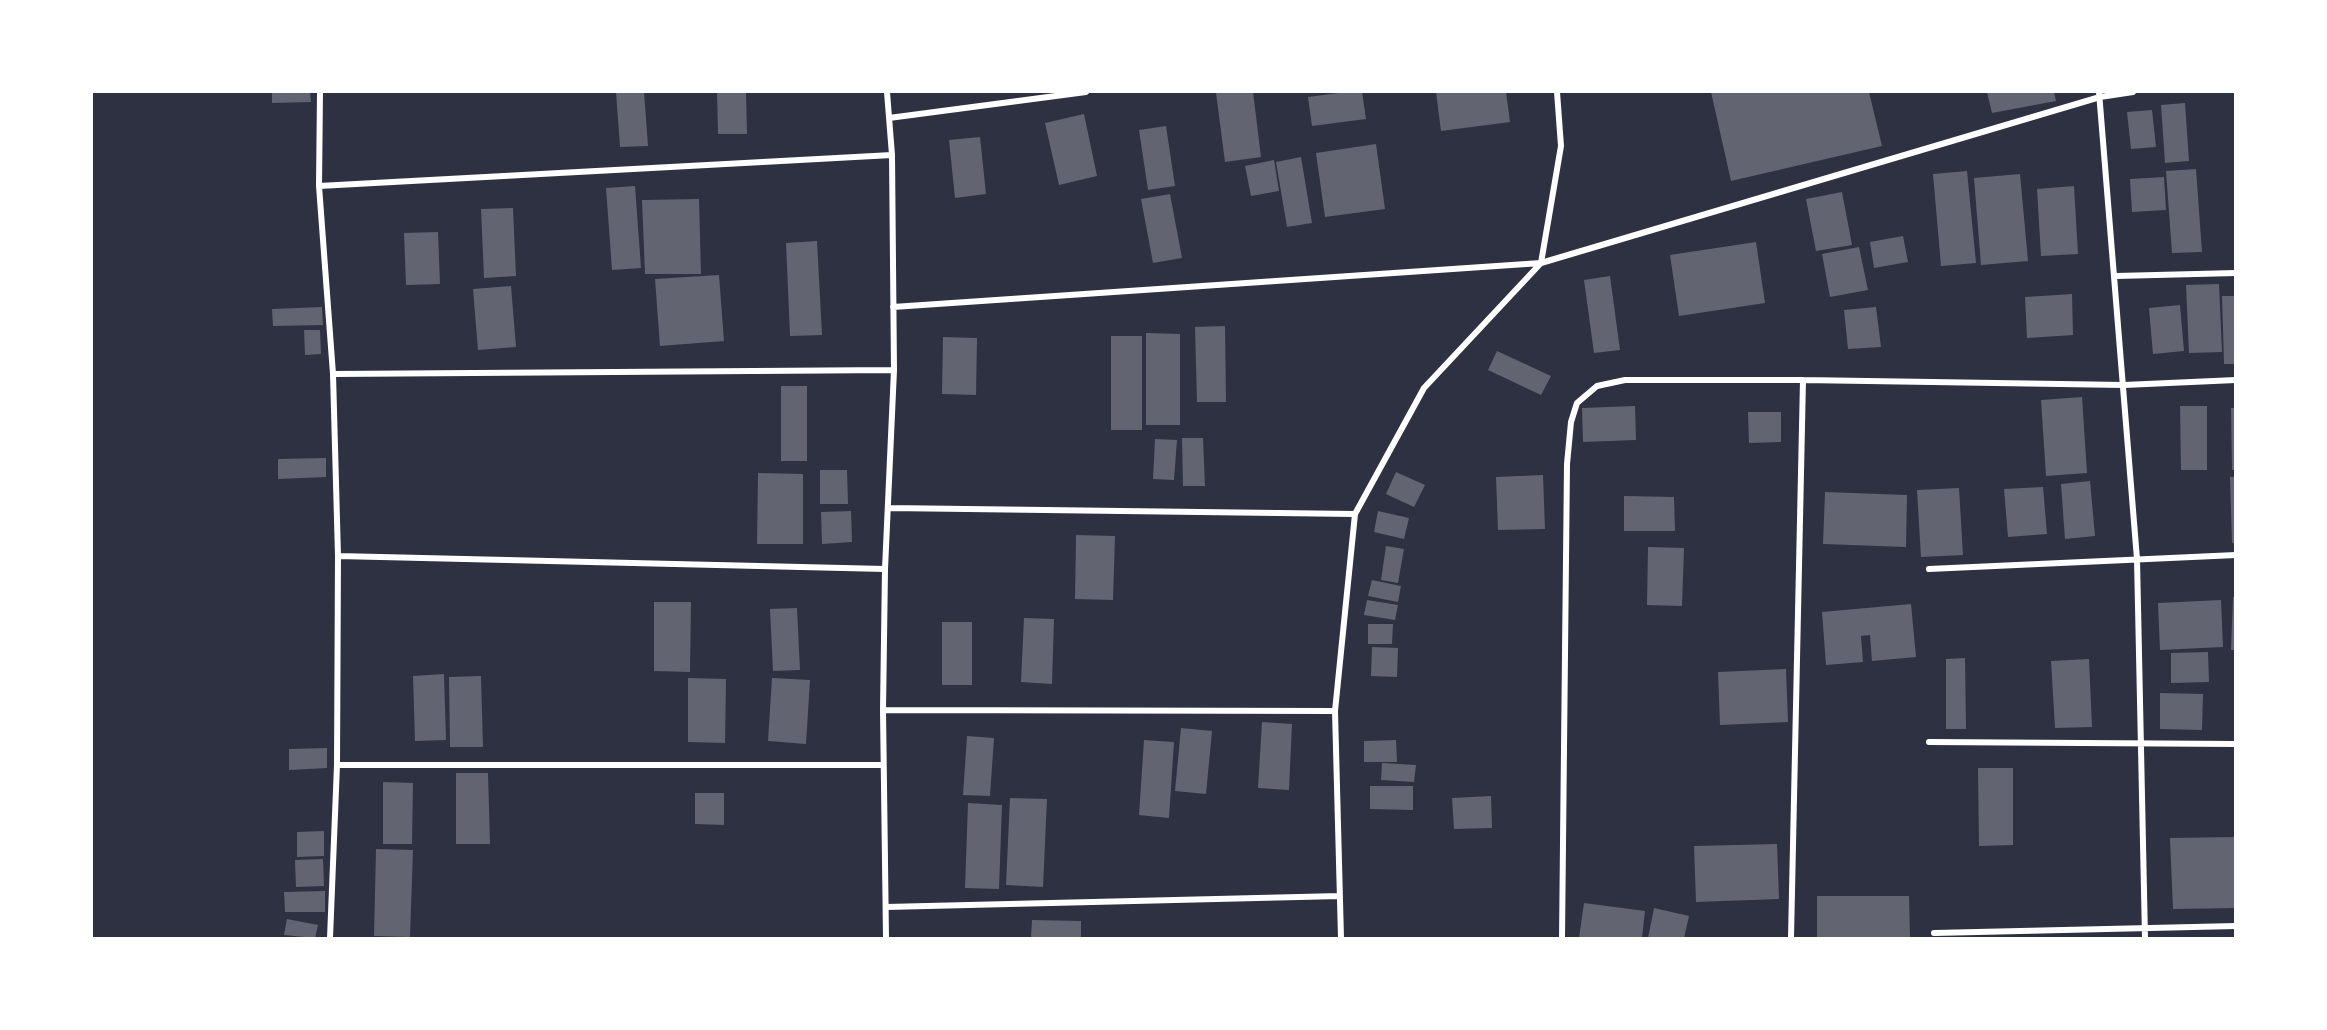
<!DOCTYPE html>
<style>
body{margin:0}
#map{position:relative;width:2327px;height:1030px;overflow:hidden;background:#2d3142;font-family:"Roboto Condensed",sans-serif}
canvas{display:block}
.frame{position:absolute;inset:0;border:93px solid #fff;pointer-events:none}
</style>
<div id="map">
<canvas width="2327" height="1030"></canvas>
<div class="frame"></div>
</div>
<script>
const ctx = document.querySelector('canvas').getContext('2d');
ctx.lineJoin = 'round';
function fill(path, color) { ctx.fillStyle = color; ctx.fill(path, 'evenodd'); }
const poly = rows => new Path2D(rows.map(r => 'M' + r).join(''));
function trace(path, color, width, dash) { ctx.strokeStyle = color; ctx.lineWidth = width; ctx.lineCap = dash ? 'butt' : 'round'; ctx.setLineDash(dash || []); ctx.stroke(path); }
fill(poly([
 [272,92,310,92,311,102,272,103],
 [616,92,644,92,648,146,620,147],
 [717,92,746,92,747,134,718,134],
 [1224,92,1253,92,1261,157,1225,162,1216,93],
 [1346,92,1362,92,1366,119,1312,126,1308,97],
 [1436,92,1506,92,1510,122,1441,131],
 [1711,92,1869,92,1882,146,1731,181],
 [1987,92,2054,92,2056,101,1992,113],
 [2185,103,2189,161,2165,163,2161,105],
 [2152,110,2156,147,2131,149,2127,112],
 [1084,114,1097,176,1059,185,1045,123],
 [1166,126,1175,186,1148,190,1139,130],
 [980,137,986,194,955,198,949,140],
 [1376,144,1385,209,1325,217,1316,153],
 [1301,157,1312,223,1287,227,1276,162],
 [1274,160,1279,191,1251,196,1245,166],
 [2196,169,2202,252,2172,253,2166,171],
 [1967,171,1976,263,1941,266,1933,174],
 [2020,174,2028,261,1981,265,1974,178],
 [2164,177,2166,210,2132,212,2130,179],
 [635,186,641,268,612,270,606,188],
 [2074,186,2078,254,2041,256,2037,189],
 [1842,192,1852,245,1816,251,1806,199],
 [1170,194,1182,258,1153,263,1141,199],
 [699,199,701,274,645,274,642,200],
 [513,208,516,276,484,278,481,209],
 [438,232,440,284,406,285,404,233],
 [1903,236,1908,262,1874,268,1870,242],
 [817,241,822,335,790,336,786,243],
 [1756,242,1765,303,1679,316,1670,255],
 [1859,247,1868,290,1830,297,1822,254],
 [719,275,724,341,660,346,655,279],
 [1610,276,1620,350,1594,353,1584,280],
 [2219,284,2222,352,2189,353,2186,285],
 [511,286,516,347,478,350,473,289],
 [2072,294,2073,335,2027,338,2025,297],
 [2222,296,2236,296,2236,364,2224,364],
 [2180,305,2184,351,2153,354,2149,308],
 [322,307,323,325,273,326,272,309],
 [1876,307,1881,347,1848,349,1844,310],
 [1225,326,1226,402,1197,402,1195,327],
 [304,330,320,330,321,354,305,355],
 [1146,333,1180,334,1180,425,1146,425],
 [1111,336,1142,336,1142,430,1111,430],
 [943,337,977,338,976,395,942,394],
 [1497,351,1551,376,1541,395,1488,370],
 [781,386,807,386,807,461,781,461],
 [2082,397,2087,473,2046,476,2041,400],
 [1635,406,1636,440,1583,442,1582,408],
 [2180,406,2207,406,2207,470,2181,470],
 [2231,408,2236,408,2236,470,2232,470],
 [1748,412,1781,412,1781,442,1749,443],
 [1182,438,1203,438,1205,486,1183,486],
 [1155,439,1177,440,1174,480,1153,479],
 [326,458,326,477,278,479,278,459],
 [820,470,847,470,848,504,820,504],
 [1396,472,1425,485,1414,507,1386,494],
 [758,473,803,474,803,544,757,544],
 [1543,475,1545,529,1498,530,1496,477],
 [2230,477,2236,477,2236,543,2232,543],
 [2090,481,2095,536,2065,539,2061,484],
 [2043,487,2047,534,2008,537,2004,489],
 [1959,488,1963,555,1921,557,1917,490],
 [1825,492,1907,495,1906,547,1823,544],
 [1624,496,1674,497,1675,531,1624,531],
 [851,511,852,542,822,544,821,512],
 [1378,511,1409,518,1404,539,1374,532],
 [1076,535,1115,536,1113,600,1075,599],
 [1386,546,1404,549,1398,583,1381,580],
 [1648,547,1684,548,1682,606,1647,605],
 [1372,580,1401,586,1398,602,1368,596],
 [2233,597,2236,597,2236,650,2231,650],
 [1367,600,1398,605,1395,620,1364,615],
 [2221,600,2223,647,2160,650,2158,603],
 [654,602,691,602,690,672,654,671],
 [1911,604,1916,657,1872,661,1870,635,1861,636,1863,662,1826,665,1822,612],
 [797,608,800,670,773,671,770,609],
 [1024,618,1054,619,1052,684,1021,682],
 [942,622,972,622,972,685,942,685],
 [1368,624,1393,624,1392,644,1368,644],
 [1372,647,1398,648,1397,677,1371,676],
 [2208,652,2209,682,2171,683,2171,653],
 [1965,658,1966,729,1946,729,1946,659],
 [2089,659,2092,727,2055,728,2051,661],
 [1786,669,1788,722,1720,725,1718,672],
 [444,674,446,740,415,741,413,676],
 [481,676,483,747,450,747,449,677],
 [688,678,726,679,725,743,688,742],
 [772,678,810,680,806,744,768,741],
 [2160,693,2203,694,2202,730,2160,729],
 [1262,722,1292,724,1289,790,1258,788],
 [1181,728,1212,731,1206,794,1175,791],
 [967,736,994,738,990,796,963,795],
 [1144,740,1174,742,1169,818,1139,815],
 [1396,740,1397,762,1364,762,1364,741],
 [327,748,327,768,289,770,289,749],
 [1382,763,1416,765,1414,782,1381,780],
 [1978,768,2013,768,2013,845,1979,846],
 [456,773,488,773,490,844,456,844],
 [383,782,413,783,412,844,383,844],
 [1370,786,1413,786,1413,810,1370,809],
 [695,793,724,793,724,825,695,824],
 [1491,796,1492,828,1454,829,1452,798],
 [1010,798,1047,799,1043,887,1006,885],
 [968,803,1002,805,999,889,965,888],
 [324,831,324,856,297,857,297,832],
 [2236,837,2236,908,2173,909,2170,838],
 [1777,844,1779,899,1696,902,1694,846],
 [376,849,413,850,410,937,374,936],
 [323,859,324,886,296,887,295,860],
 [325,891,325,912,285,912,284,892],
 [1817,896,1909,896,1910,938,1817,938],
 [1584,903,1645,911,1642,938,1579,938],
 [1654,908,1689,916,1684,938,1648,938],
 [287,919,318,925,315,938,284,935],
 [1032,920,1081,921,1081,938,1031,938]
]), '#626471');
trace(poly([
 [320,92,319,186,333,374,338,556,337,765,330,938],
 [2099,92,2137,559,2145,938],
 [889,118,1086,92],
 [319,186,892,155],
 [2116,276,2236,273],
 [893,307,1541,263,2100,97,2133,92],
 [333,374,894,370],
 [889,508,1355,514],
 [338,556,885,569],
 [1929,569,2236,555],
 [883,710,1335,711],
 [1929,742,2236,744],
 [337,765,883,765],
 [886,907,1340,896],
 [1934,933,2236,926],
 [886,938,883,710,885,569,894,370,892,155,887,92],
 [1341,938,1335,711,1355,514,1424,388,1541,263,1561,146,1557,92],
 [1562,938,1567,464,1571,422,1577,403,1597,386,1625,380,1803,380,2124,385,2236,380],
 [1791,938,1803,380]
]), '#fff', 6);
</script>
